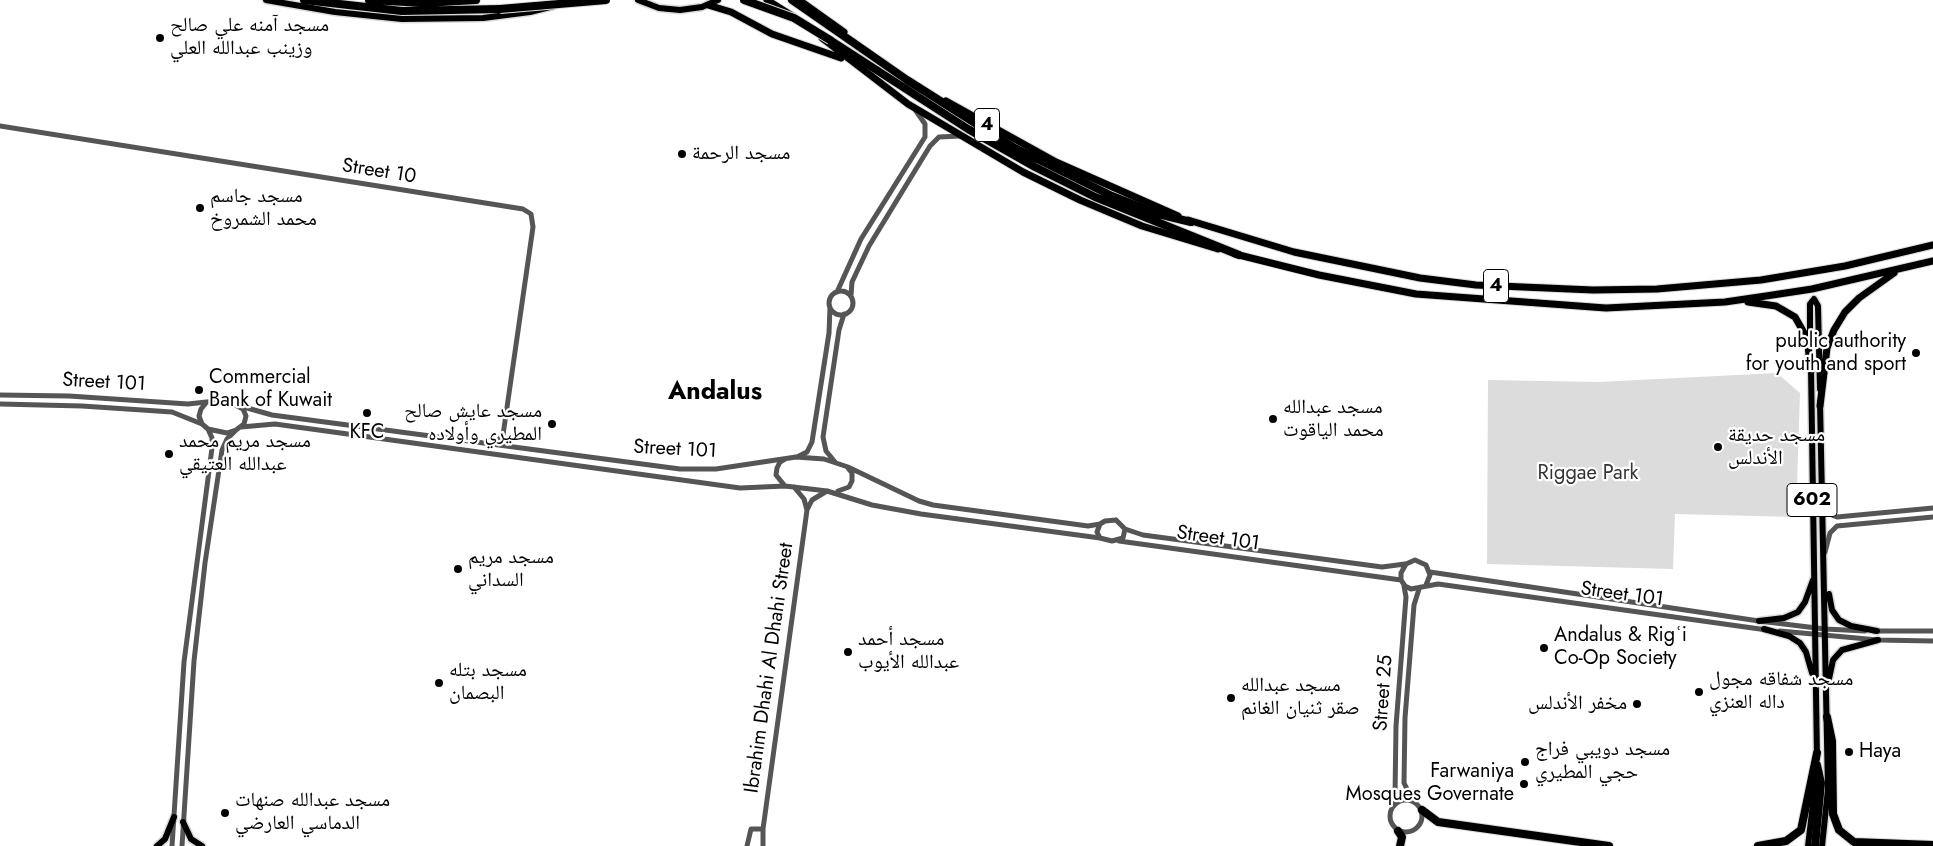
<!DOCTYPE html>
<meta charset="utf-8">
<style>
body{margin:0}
canvas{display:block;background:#fff}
</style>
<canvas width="1933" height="846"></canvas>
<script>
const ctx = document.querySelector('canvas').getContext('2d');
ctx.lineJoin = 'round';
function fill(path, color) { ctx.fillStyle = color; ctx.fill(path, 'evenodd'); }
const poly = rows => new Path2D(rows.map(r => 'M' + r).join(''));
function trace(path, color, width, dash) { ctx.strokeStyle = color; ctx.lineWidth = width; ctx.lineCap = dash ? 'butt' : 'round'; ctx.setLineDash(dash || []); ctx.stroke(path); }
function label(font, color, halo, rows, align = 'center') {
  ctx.font = font + ' Jost,"Noto Naskh Arabic",sans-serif'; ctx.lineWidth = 4.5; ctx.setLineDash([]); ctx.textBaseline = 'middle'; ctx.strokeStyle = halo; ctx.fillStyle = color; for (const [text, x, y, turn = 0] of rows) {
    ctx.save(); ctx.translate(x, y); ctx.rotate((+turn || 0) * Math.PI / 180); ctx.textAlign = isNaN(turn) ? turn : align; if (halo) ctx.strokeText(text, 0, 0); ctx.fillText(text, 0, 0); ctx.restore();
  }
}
fill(poly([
 [1777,373,1800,393,1796,517,1675,514,1673,569,1487,564,1488,380,1598,382]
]), '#dcdcdc');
const primary = poly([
 [266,0,335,12,402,19,483,18,530,12,554,6],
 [638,0,659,8,680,10,702,7,718,0],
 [1810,345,1810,304,1814,299,1818,306,1820,389],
 [1811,368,1817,758],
 [1820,402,1828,789,1822,846],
 [1829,594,1832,610,1839,620,1851,626,1877,631],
 [1759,621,1784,618,1798,612,1805,602,1813,580],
 [1764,629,1789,636,1800,643,1806,652,1812,673],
 [1829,679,1833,660,1842,650,1878,640],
 [183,822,191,839,202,846],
 [157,846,165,839,174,817],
 [1808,846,1817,770]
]);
const trunk = poly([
 [767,0,794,17],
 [799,0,844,32],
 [708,5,731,12,772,34,841,58],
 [822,38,908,104,1023,172,1080,200,1142,226,1218,249],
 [946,101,1056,162,1178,216],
 [1188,220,1294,252,1420,278,1476,285,1593,290,1657,289,1761,280,1845,266,1933,245],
 [1235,254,1319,275,1416,294,1606,308,1725,302,1766,296,1812,289,1933,261],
 [1748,302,1776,306,1795,317,1807,338,1811,371],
 [1820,406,1827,348,1834,330,1845,312,1859,298,1894,273]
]);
const motorway = poly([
 [304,0,402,11,500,9],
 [369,0,424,3,476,0],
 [792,0,907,80,1013,147,1112,196,1158,214,1191,222],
 [830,40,968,129,1035,167,1095,197,1239,255],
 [1827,717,1832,741,1833,814,1839,830,1854,842,1933,845],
 [1422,810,1438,822,1609,846],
 [1398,831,1402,837,1400,846],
 [1758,846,1786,841,1801,830,1817,753],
 [1815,846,1821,783,1817,765]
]);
trace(primary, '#dbdbdb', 9);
trace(trunk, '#dbdbdb', 9);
trace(motorway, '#dbdbdb', 10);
trace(poly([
 [0,126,523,209,531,214,533,227,503,435,495,444],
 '829 303a12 12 0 1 1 24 0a12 12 0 1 1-24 0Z',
 [837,292,861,239,925,137,925,124,916,111],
 [851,295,852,282,869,246,930,146,939,137,960,136],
 [0,395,69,396,188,404,225,400,243,409,246,416,244,424,236,430,227,433,208,429,202,424,199,416,201,409,206,403],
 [0,404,82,406,172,412,202,424],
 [240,406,272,415,680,469,716,469,796,457,824,459,848,467,919,501,933,505,1088,526,1100,524],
 [241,427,275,424,740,488,785,486,827,491,872,505,921,514,1100,538],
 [799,456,807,452,812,442,829,333,830,307],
 [835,462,826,451,823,437,839,330,844,314],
 [785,486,776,475,777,468,780,462,785,459],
 [794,487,804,499,807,510],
 [838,491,849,487,852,481,852,473,848,468],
 [1824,501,1827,513,1837,517,1933,508],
 [1116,520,1125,529,1123,538,1112,541,1100,538,1097,532,1100,524,1105,521,1116,520],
 [1125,529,1143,535,1382,567,1405,564],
 [1119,541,1401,580],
 [1825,552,1830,533,1837,526,1933,517],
 [1430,572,1759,621,1825,629,1865,631],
 [1426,585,1430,575,1426,565,1415,560,1406,564,1401,573,1401,580,1405,586,1411,589,1438,584,1767,630],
 [1780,631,1878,640,1933,641],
 [1874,631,1933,631],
 '1390 816a16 16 0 1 1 32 0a16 16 0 1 1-32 0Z',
 [1413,801,1404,783,1405,718,1414,605,1419,589],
 [1393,806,1395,796,1396,726,1406,597,1404,586],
 [172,846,184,662,212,448,212,438,208,429],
 [182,846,194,661,205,563,222,450,227,439,236,430],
 [747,846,751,829,763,829],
 [763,846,763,829,807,510,812,500,827,491]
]), '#555', 5);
trace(primary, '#000', 6);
trace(trunk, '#000', 7);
trace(motorway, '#000', 8);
const motorwayBridge = poly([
 [744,0,794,18,830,40],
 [500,9,606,0]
]);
trace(motorwayBridge, '#dbdbdb', 10, []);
trace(motorwayBridge, '#000', 8);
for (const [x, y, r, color] of [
 [160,38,5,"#000"],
 [682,154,5,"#000"],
 [200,208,5,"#000"],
 [1916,353,5,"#000"],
 [199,390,5,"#000"],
 [367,413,5,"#000"],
 [1273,419,5,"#000"],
 [552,424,5,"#000"],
 [1718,447,5,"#000"],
 [169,454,5,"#000"],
 [458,569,5,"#000"],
 [1544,648,5,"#000"],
 [848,652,5,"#000"],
 [439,683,5,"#000"],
 [1699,692,5,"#000"],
 [1231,698,5,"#000"],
 [1637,704,5,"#000"],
 [1849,752,5,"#000"],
 [1525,762,5,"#000"],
 [1524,784,5,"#000"],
 [225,813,5,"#000"]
]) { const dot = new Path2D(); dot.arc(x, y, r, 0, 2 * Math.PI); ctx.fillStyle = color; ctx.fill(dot); trace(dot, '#fff', 2); }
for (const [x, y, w] of [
 [987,125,25],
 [1496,286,25],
 [1812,500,50]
]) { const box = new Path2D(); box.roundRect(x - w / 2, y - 16.5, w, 33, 4); ctx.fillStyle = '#fff'; ctx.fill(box); trace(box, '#000', 1); }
label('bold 19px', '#000', null, [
 ["4",987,125],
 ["4",1496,286],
 ["602",1812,500]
]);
label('20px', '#000', '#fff', [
 ["مسجد آمنه علي صالح",170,26],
 ["وزينب عبدالله العلي",170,49],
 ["مسجد الرحمة",692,154],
 ["مسجد جاسم",210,197],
 ["محمد الشمروخ",210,220],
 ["public authority",1906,342,"right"],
 ["for youth and sport",1906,365,"right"],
 ["Commercial",209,378],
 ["Bank of Kuwait",209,401],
 ["مسجد عبدالله",1283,408],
 ["محمد الياقوت",1283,431],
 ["مسجد عايش صالح",542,412,"right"],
 ["المطيري وأولاده",542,435,"right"],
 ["KFC",367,433,"center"],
 ["مسجد حديقة",1728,436],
 ["الأندلس",1728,459],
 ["مسجد مريم محمد",179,442],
 ["عبدالله العتيقي",179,465],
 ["مسجد مريم",468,558],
 ["السداني",468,581],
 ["Andalus & Rigʿi",1554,636],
 ["Co-Op Society",1554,659],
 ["مسجد أحمد",858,640],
 ["عبدالله الأيوب",858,663],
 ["مسجد بتله",449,671],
 ["البصمان",449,694],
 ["مسجد شفاقه مجول",1709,680],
 ["داله العنزي",1709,703],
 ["مسجد عبدالله",1241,686],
 ["صقر ثنيان الغانم",1241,709],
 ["مخفر الأندلس",1627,704,"right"],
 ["مسجد دويبي فراج",1535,750],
 ["حجي المطيري",1535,773],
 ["Haya",1859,752],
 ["Farwaniya",1514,772,"right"],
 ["Mosques Governate",1514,795,"right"],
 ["مسجد عبدالله صنهات",235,801],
 ["الدماسي العارضي",235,824]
], 'left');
label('20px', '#000', '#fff', [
 ["Street 10",379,172,9],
 ["Street 101",104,383,3],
 ["Street 101",675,450,3],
 ["Street 101",1218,539,8],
 ["Street 101",1622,595,8],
 ["Ibrahim Dhahi Al Dhahi Street",770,668,-82],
 ["Street 25",1384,693,-86]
]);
label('20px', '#333', '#fff', [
 ["Riggae Park",1588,474]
]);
label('bold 25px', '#000', '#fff', [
 ["Andalus",715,393]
]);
</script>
